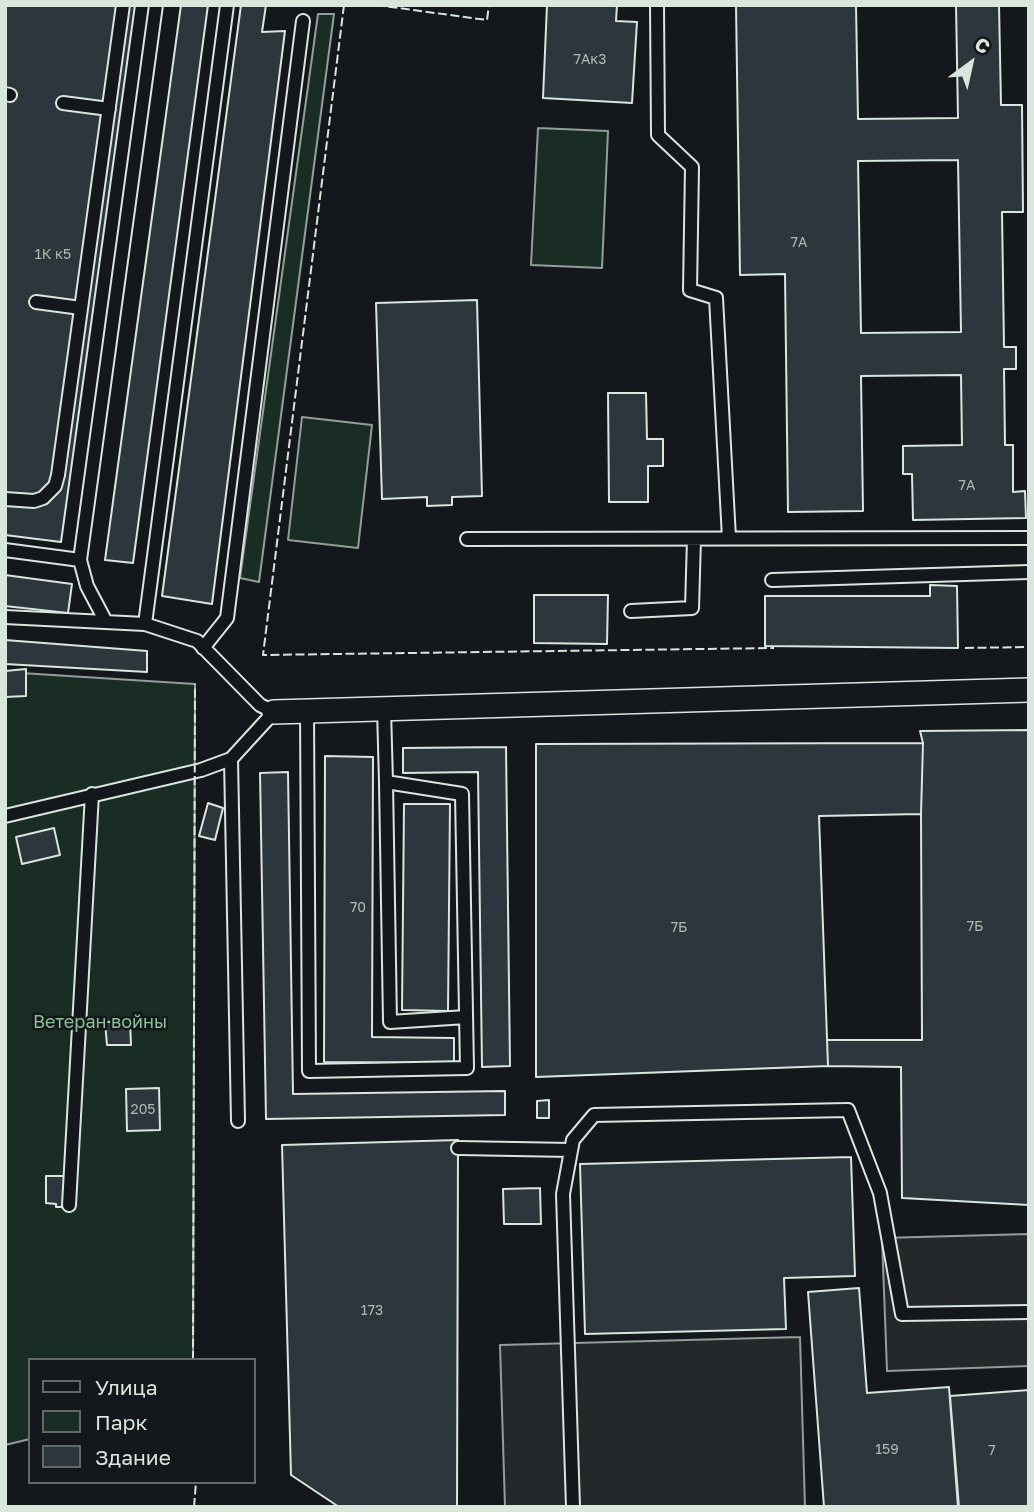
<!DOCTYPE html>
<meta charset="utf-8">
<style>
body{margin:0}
#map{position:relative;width:1034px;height:1512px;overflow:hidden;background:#14181c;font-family:"Golos Text",sans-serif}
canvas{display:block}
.frame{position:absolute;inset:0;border:7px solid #d8e6dc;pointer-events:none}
.legend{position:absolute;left:28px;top:1358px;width:228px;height:126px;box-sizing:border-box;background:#14181c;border:2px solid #626a69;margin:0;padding:9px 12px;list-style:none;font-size:21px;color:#d8e6dc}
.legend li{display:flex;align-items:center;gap:14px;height:35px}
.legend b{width:35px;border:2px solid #626a69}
.north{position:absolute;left:936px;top:28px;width:70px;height:70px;-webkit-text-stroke:5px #14181c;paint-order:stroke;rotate:33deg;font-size:19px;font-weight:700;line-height:28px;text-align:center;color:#d8e6dc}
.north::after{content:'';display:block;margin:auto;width:24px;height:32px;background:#d8e6dc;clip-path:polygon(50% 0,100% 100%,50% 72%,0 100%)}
</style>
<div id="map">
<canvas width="1034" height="1512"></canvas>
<div class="frame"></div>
<ul class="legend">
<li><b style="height:9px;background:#14181c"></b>Улица</li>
<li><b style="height:19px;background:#1a2d24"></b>Парк</li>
<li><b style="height:19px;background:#2c363c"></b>Здание</li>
</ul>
<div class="north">С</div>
</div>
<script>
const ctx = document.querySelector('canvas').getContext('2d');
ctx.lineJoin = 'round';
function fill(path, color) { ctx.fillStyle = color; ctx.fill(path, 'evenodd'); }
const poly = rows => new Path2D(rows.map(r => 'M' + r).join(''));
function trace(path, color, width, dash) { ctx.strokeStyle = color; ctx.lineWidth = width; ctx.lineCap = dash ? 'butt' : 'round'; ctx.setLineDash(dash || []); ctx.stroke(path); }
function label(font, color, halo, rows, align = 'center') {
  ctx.font = font + ' "Golos Text",sans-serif'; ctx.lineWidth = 5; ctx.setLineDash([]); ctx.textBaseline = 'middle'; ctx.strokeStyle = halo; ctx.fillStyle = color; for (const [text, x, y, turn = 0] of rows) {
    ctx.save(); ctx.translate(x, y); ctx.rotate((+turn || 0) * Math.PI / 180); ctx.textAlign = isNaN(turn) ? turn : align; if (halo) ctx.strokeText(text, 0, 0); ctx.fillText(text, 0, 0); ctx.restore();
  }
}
const green = poly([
 [318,14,334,14,259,582,240,578,318,14],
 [538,128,608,131,602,268,531,265,538,128],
 [302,417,372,425,358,548,288,540,302,417],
 [5,672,195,684,193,1360,30,1360,30,1439,5,1445,5,672]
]);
fill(green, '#1a2d24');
trace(green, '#939e99', 2);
const parking = poly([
 [1029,1234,1029,1366,887,1371,882,1238,1029,1234],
 [800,1337,805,1507,505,1507,500,1345,800,1337]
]);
fill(parking, '#24282b');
trace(parking, '#939e99', 2);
const building = poly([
 [5,5,135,5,61,542,5,535,5,5],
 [181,5,208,5,133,563,105,560,181,5],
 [241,5,266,5,262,32,285,31,212,604,162,596,241,5],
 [547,5,617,5,616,21,637,22,632,103,543,98,547,5],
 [736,5,856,5,858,119,958,118,956,5,999,5,1001,105,1022,105,1023,212,1002,212,1004,347,1016,347,1016,369,1004,369,1005,445,1013,445,1013,492,1025,491,1026,518,913,520,912,474,903,474,903,446,962,445,961,375,861,376,863,511,788,512,785,274,740,275,736,5],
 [958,160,961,332,861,333,858,161,958,160],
 [477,300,482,496,452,497,452,505,427,506,427,497,382,499,376,303,477,300],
 [608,393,646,393,647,439,663,439,663,466,648,466,648,502,609,502,608,393],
 [5,575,72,584,68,613,5,606,5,575],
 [930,585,957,586,958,648,765,646,765,596,930,596,930,585],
 [534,595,608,595,607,644,534,643,534,595],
 [5,640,147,651,147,672,5,664,5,640],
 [26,669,26,696,5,697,5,671,26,669],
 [1029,730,1029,1205,902,1198,901,1067,828,1066,827,1040,922,1040,921,814,923,743,920,731,1029,730],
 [923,743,921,814,819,816,828,1066,536,1077,536,744,923,743],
 [506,747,510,1066,482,1067,478,772,403,773,403,748,506,747],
 [325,756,373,757,372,1037,454,1038,454,1063,324,1062,325,756],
 [288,772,293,1094,505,1091,505,1115,266,1119,260,773,288,772],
 [208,803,223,808,215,840,199,836,208,803],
 [404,804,450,804,448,1011,402,1010,404,804],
 [54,828,60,855,22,864,16,837,54,828],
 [130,1021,131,1045,107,1045,105,1022,130,1021],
 [159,1088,160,1130,127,1131,126,1089,159,1088],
 [549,1100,549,1118,537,1118,537,1101,549,1100],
 [458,1140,457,1507,339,1507,291,1475,282,1145,458,1140],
 [851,1157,855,1276,784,1278,786,1329,585,1334,580,1164,851,1157],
 [46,1176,70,1176,71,1207,56,1207,56,1204,46,1203,46,1176],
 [540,1188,541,1224,504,1224,503,1189,540,1188],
 [859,1288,867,1393,949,1387,958,1507,824,1507,808,1292,859,1288],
 [1029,1390,1029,1507,959,1507,950,1396,1029,1390]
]);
fill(building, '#2c363c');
trace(building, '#d8e6dc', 2);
const lane = poly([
 [657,5,658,135,692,167,690,290,716,298,729,538],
 [5,94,10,95],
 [63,103,109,109],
 [36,302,81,308],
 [5,499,34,501,43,498,55,486,58,475,123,5],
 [467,539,1029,538],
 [5,550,80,560,156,5],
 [80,560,87,586,106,622],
 [772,580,1029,572],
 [631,611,692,608,694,539],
 [5,617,145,624,197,641,260,705,274,712,231,759,201,770,5,816],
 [145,624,227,5],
 [203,648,227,618,303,21],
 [307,711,309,1071,467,1068,462,794,386,782,384,709],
 [231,759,238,1121],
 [386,782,390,1022,466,1017],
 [458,1148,571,1150],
 [69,1205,92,794],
 [573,1507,563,1194,573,1140,594,1115,848,1110,880,1193,902,1314,1029,1312]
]);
const street = poly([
 [274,712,1029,690]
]);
trace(lane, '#d8e6dc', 16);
trace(street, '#d8e6dc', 26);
trace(lane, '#14181c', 12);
trace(street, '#14181c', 23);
trace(poly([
 [344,5,263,655,774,648],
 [376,5,487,20,489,5],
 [965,648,1029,647],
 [193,1360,195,684],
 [194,1507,196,1482]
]), '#d8e6dc', 2, [9, 3.5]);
label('14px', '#adbab4', null, [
 ["7Ак3",590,60],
 ["7А",799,243],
 ["1К к5",53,255],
 ["7А",967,486],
 ["70",358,908],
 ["7Б",975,927],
 ["7Б",679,928],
 ["205",143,1110],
 ["173",372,1311],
 ["159",887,1450],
 ["7",992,1451]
]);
label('18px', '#8ac095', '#14181c', [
 ["Ветеран войны",100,1022]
]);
</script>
